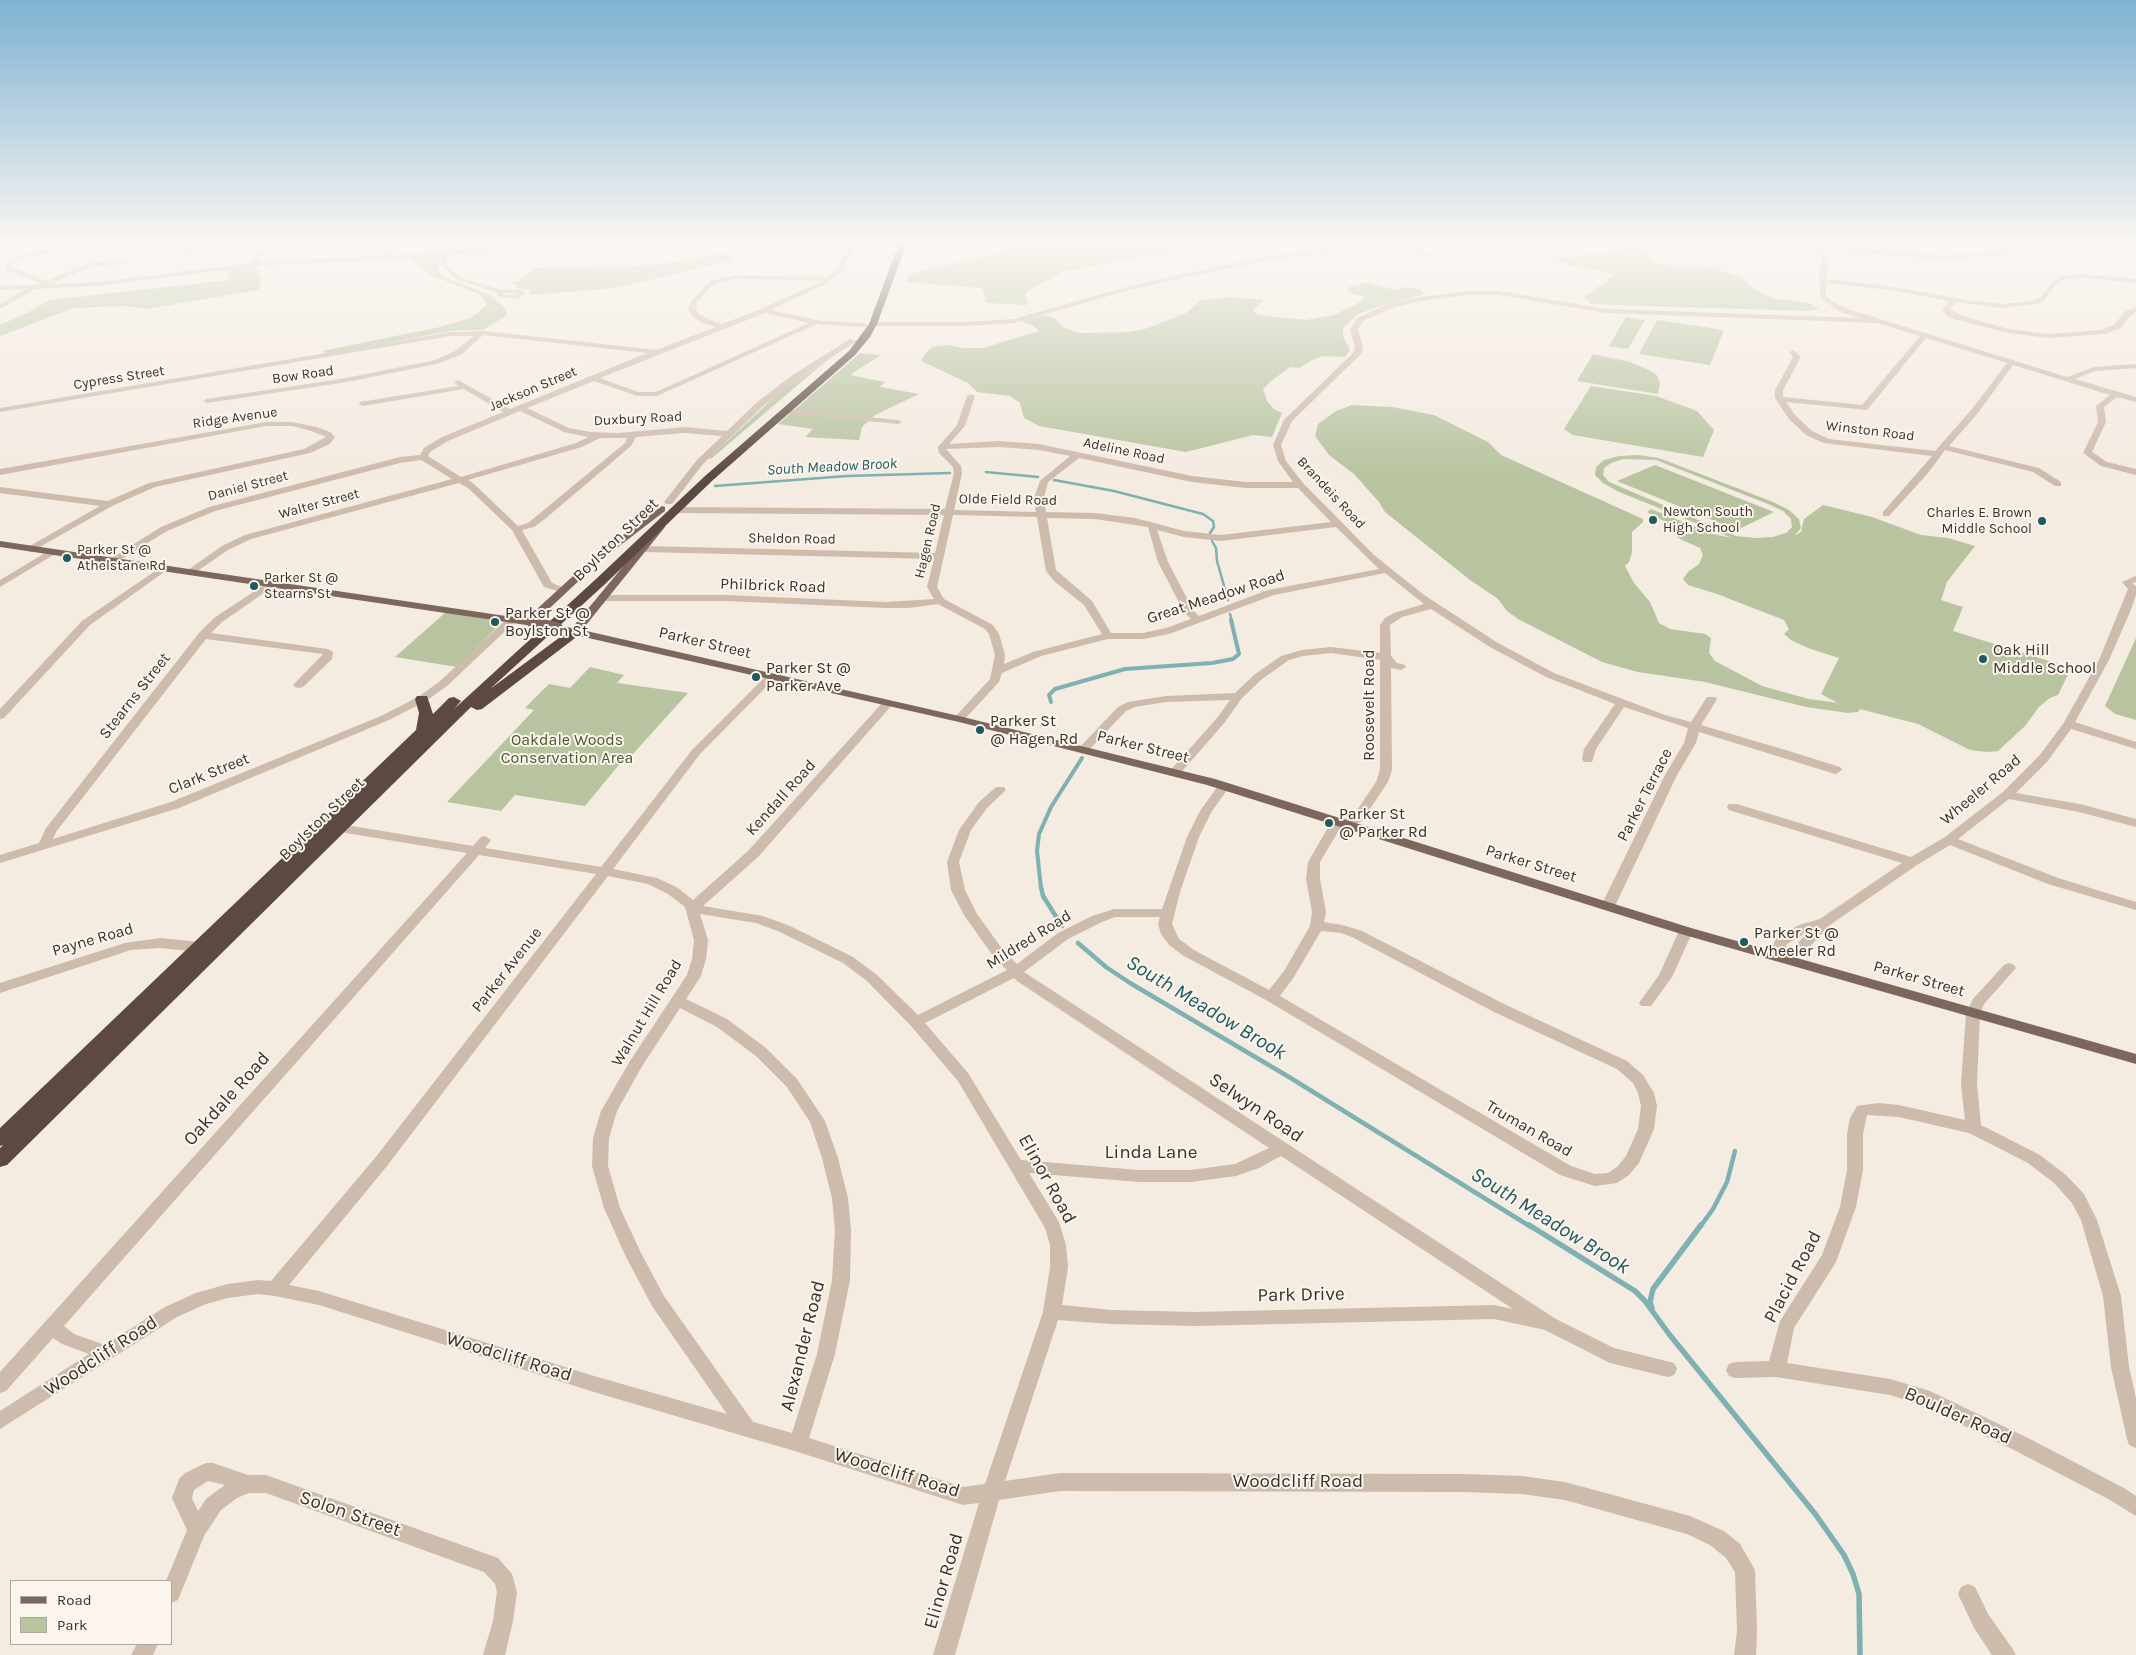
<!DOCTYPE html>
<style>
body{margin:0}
#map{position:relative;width:2136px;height:1655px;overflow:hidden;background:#f4ebe1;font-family:Karla,sans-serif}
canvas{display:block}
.legend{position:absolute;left:10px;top:1580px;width:162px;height:65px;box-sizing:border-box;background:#fbf5ee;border:1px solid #aea6a0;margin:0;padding:6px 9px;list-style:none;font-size:15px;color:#3b302b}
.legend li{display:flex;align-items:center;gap:10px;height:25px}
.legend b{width:25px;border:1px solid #aea6a0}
</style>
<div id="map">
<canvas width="2136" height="1655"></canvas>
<ul class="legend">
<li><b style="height:6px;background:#7d675c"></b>Road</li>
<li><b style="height:14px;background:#b8c4a0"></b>Park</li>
</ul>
</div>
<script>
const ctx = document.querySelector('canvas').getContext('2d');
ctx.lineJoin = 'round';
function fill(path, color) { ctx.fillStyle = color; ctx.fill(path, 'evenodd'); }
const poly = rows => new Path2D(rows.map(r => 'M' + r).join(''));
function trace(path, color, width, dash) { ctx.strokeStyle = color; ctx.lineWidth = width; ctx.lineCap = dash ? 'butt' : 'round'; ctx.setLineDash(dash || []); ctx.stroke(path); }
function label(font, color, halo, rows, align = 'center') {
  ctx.font = font + ' Karla,sans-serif'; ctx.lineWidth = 4; ctx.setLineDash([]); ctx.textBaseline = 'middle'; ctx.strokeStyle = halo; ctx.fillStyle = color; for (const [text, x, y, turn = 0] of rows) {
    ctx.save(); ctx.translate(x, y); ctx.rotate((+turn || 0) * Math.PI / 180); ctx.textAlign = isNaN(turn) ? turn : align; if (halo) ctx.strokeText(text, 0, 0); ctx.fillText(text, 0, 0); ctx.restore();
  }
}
fill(poly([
 [1018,243,1209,243,1062,272,1025,293,1028,305,987,303,982,288,906,282,910,274,998,253],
 [1627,248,1644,248,1648,253,1648,257,1650,260,1659,264,1679,267,1706,267,1718,269,1743,278,1752,287,1766,295,1777,299,1809,303,1819,309,1809,311,1589,304,1589,301,1583,297,1606,282,1613,274,1569,265,1552,258,1616,253],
 [729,253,732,260,615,288,531,295,529,290,516,288,517,286,510,282,517,281,534,268,621,267,662,264],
 [436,256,441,257,438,268,442,276,490,295,504,307,507,312,506,316,483,330,459,330,439,333,329,354,322,351,440,327,470,318,479,312,487,304,479,294,432,276,408,257],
 [255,266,258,269,261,278,259,290,146,309,125,306,74,308,0,336,0,325,29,312,49,300,229,280,227,269],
 [1368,282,1396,290,1405,287,1420,289,1425,294,1387,304,1358,314,1343,328,1343,336,1350,350,1345,357,1323,356,1314,359,1299,368,1290,367,1270,382,1263,389,1267,401,1274,409,1282,413,1272,437,1253,435,1186,452,1039,426,1024,418,1020,403,1010,396,977,392,968,383,921,361,925,354,932,347,947,345,964,348,983,348,1039,331,1033,326,1021,321,1045,315,1055,319,1063,327,1079,333,1128,332,1145,329,1186,313,1200,301,1227,297,1264,300,1253,310,1258,315,1306,320,1334,315,1357,304,1365,297,1352,294,1347,290,1349,287],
 [1626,317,1645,320,1628,349,1609,346],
 [1657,320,1724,330,1710,365,1639,354],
 [860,353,881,355,850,375,885,382,880,387,919,394,875,415,862,427,859,440,805,437,813,429,778,424],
 [1593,354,1630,362,1647,369,1656,374,1658,378,1660,384,1658,394,1577,381],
 [826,361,712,458,708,459,782,390],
 [1591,386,1656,396,1697,411,1714,430,1703,457,1573,435,1564,429],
 [1352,405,1392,407,1434,415,1488,442,1501,455,1643,519,1643,522,1632,532,1632,552,1629,562,1625,566,1634,583,1650,602,1659,623,1670,629,1705,634,1711,638,1709,653,1715,661,1762,686,1809,699,1838,703,1821,694,1839,658,1808,648,1791,640,1784,634,1789,629,1784,620,1717,594,1688,585,1683,579,1688,572,1699,564,1703,555,1700,548,1680,539,1674,534,1673,529,1666,522,1647,512,1651,509,1713,534,1732,538,1617,491,1603,483,1595,475,1596,467,1604,460,1619,456,1638,455,1659,458,1773,502,1789,510,1799,519,1801,528,1794,536,1801,532,1804,519,1823,505,1872,517,1921,535,1948,538,1975,546,1947,582,1941,600,1963,607,1953,631,2071,668,2058,695,2050,698,2039,707,2025,726,1998,751,1987,752,1970,750,1918,724,1860,709,1858,712,1848,713,1806,707,1705,682,1638,672,1602,662,1518,619,1507,611,1498,599,1470,580,1385,512,1379,502,1354,474,1329,455,1315,436,1318,424,1336,411],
 [1623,459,1656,460,1768,504,1783,511,1791,519,1792,527,1786,533,1773,537,1755,538,1736,536,1609,482,1603,475,1604,468,1611,463],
 [1655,465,1774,512,1737,530,1617,481],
 [446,612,491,620,498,623,498,626,457,667,395,657],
 [2136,638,2136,720,2115,714,2105,706],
 [590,667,624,675,617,683,688,693,632,755,627,755,585,806,515,795,501,811,447,802,534,710,525,708,549,684,570,688]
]), '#b8c4a0');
trace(poly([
 [986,472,1038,477],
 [1054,480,1114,491,1203,514,1213,521,1214,527,1210,533],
 [715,486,847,476,950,473],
 [1212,541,1216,548,1217,561,1228,600],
 [1230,614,1232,621]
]), '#7fb0b2', 2.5);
trace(poly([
 [1051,702,1049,695,1055,689,1125,669,1212,663,1233,659,1239,654,1231,620],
 [1041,888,1037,851,1039,834,1051,807,1082,758]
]), '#7fb0b2', 4);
trace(poly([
 [1041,887,1043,896,1062,926],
 [1078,943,1106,967,1130,983,1289,1077,1531,1227],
 [1700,1227,1713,1209,1727,1182,1735,1151]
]), '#7fb0b2', 4.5);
trace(poly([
 [1529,1225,1635,1291,1645,1301,1669,1334,1816,1515,1844,1555,1853,1574,1859,1594,1860,1655],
 [1652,1308,1650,1302,1653,1289,1701,1225]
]), '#7fb0b2', 5.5);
fill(poly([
 [76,243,90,243,26,258,12,263,11,267,45,281,89,263,112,260,127,260,130,262,127,264,90,267,51,284,97,282,250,263,251,258,258,251,280,243,290,243,262,253,257,262,385,255,392,243,398,243,392,255,553,243,587,243,448,255,446,264,461,278,499,289,521,290,525,294,518,299,499,297,496,292,457,280,440,264,441,255,387,260,265,265,97,286,35,289,0,309,0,304,25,289,0,290,0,286,42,284,9,271,5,267,7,261,22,255,76,243],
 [503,293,517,293,518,294,505,295,503,293],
 [173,243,182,243,189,247,194,252,189,253,173,243],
 [851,243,857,243,843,270,828,283,771,310,821,321,863,323,867,325,866,327,817,324,657,396,637,396,594,381,527,408,569,428,591,432,618,433,685,427,727,431,756,403,791,376,850,339,857,341,797,380,762,407,703,464,672,504,666,504,664,502,697,460,722,436,685,433,636,437,631,446,545,519,534,527,522,530,552,583,569,590,564,593,544,587,512,530,468,488,459,483,251,539,228,550,193,574,190,575,185,572,222,546,245,535,452,479,421,460,400,463,215,511,167,531,115,563,109,563,107,561,161,527,209,507,400,457,420,455,424,448,442,437,503,412,464,389,363,406,359,404,360,402,458,386,454,382,458,380,510,409,647,353,483,335,461,355,437,364,341,383,207,403,203,401,207,399,341,379,435,360,455,351,474,336,451,336,0,412,0,408,451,332,485,331,656,350,716,327,702,323,692,316,688,309,692,300,710,281,736,275,828,277,837,269,851,243],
 [736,279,823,281,756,311,722,324,708,319,698,313,696,309,697,302,714,284,736,279],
 [765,313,809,323,656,392,638,392,600,378,765,313],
 [520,411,564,432,588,437,576,443,461,477,428,456,430,452,448,441,520,411],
 [600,438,627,438,625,443,528,523,518,526,474,484,468,480,582,447,600,438],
 [1374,243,1395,243,1266,261,1173,280,1130,290,1014,323,967,326,873,326,869,324,873,322,967,322,1014,319,1126,287,1173,276,1266,257,1374,243],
 [1400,243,1408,243,1430,256,1425,257,1400,243],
 [1663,243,1817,243,1908,253,1906,243,1912,243,1915,253,1942,256,2000,251,2023,243,2033,243,2001,255,1942,260,1822,249,1829,260,1826,279,1889,286,1972,301,2002,304,2033,301,2041,297,2053,282,2064,275,2085,274,2136,279,2136,283,2085,278,2066,279,2057,284,2045,299,2037,304,2002,308,1956,302,1950,309,1960,315,2008,329,2049,334,2101,330,2115,324,2124,312,2136,307,2136,312,2130,316,2121,328,2105,334,2049,338,2008,333,1954,319,1947,316,1942,309,1949,301,1889,290,1826,283,1826,295,1830,300,1848,309,2067,377,2094,367,2136,364,2136,368,2095,371,2075,379,2136,397,2136,402,2117,397,2104,407,2106,422,2092,452,2107,462,2136,469,2136,475,2101,466,2083,453,2098,422,2096,406,2110,395,2013,365,1978,413,1949,446,2039,468,2061,482,2061,486,2055,486,2033,472,1945,450,1928,473,1889,516,1883,516,1883,512,1932,456,1824,443,1806,435,1789,419,1775,398,1775,390,1793,357,1789,352,1793,350,1801,357,1783,390,1783,397,1862,405,1920,336,1877,323,1606,313,1499,295,1468,295,1421,301,1395,307,1363,321,1358,330,1363,347,1361,354,1292,421,1281,445,1286,461,1303,483,1374,555,1424,595,1498,643,1554,673,1665,715,1691,722,1707,697,1715,697,1717,699,1701,725,1792,752,1840,767,1842,770,1836,774,1832,773,1699,732,1696,743,1677,775,1615,906,1613,909,1603,909,1601,906,1665,775,1684,743,1688,728,1624,707,1596,749,1592,762,1584,762,1582,759,1584,749,1615,704,1546,677,1490,647,1431,609,1402,617,1390,625,1391,656,1397,663,1405,665,1406,667,1401,670,1391,668,1392,770,1388,782,1361,822,1339,830,1320,862,1320,879,1326,912,1324,922,1342,925,1362,931,1504,1004,1627,1061,1643,1075,1654,1093,1657,1106,1654,1129,1639,1163,1629,1175,1617,1183,1595,1186,1560,1175,1266,1000,1184,956,1169,945,1161,934,1158,924,1160,917,1115,917,1102,922,1068,939,1024,972,1556,1319,1614,1348,1674,1363,1677,1369,1674,1375,1668,1377,1610,1363,1545,1330,1494,1319,1195,1326,1111,1324,1058,1320,1005,1481,1060,1473,1463,1474,1522,1476,1565,1482,1690,1516,1724,1531,1740,1544,1755,1570,1757,1631,1756,1655,1734,1655,1737,1631,1735,1572,1726,1558,1710,1545,1687,1534,1565,1500,1522,1494,1463,1492,1060,1491,999,1500,955,1655,933,1655,979,1503,963,1505,798,1452,594,1392,319,1305,275,1296,258,1294,228,1298,206,1304,177,1317,0,1429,0,1411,89,1354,62,1344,53,1338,6,1391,0,1393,0,1372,467,853,340,832,334,828,336,825,340,824,473,846,481,837,485,836,491,840,485,848,601,867,692,750,768,674,776,674,777,676,700,754,613,869,657,878,678,888,693,900,748,851,884,701,888,700,894,703,892,705,758,857,703,906,763,916,790,926,853,957,877,975,918,1015,1007,970,993,956,964,915,951,890,947,862,959,830,979,802,996,787,1004,787,1006,790,987,808,971,830,959,862,965,890,977,914,1003,950,1017,964,1058,933,1092,916,1114,909,1162,909,1187,837,1200,811,1220,783,1224,782,1230,786,1212,811,1199,837,1180,892,1172,924,1179,939,1194,950,1269,990,1284,971,1310,926,1312,912,1306,879,1308,862,1330,824,1353,816,1376,782,1380,770,1380,660,1331,653,1303,656,1289,660,1262,679,1242,698,1225,722,1178,776,1170,776,1168,773,1217,718,1230,700,1166,702,1135,707,1126,711,1087,752,1079,752,1077,750,1118,707,1128,702,1166,696,1235,693,1254,675,1281,656,1302,650,1331,647,1380,653,1380,625,1385,618,1394,613,1424,604,1385,573,1274,595,1169,634,1143,639,1108,639,1041,656,1002,673,999,682,963,721,959,722,953,719,955,717,990,679,995,655,989,634,985,629,938,604,908,608,886,608,725,601,604,601,599,598,604,595,725,595,886,602,934,599,927,587,934,559,644,552,639,549,644,546,935,553,944,515,675,513,670,510,675,507,945,509,954,473,953,467,939,453,938,447,957,425,967,396,971,394,975,396,965,426,949,444,999,441,1039,444,1192,476,1246,482,1293,482,1278,461,1273,445,1284,420,1353,353,1355,347,1350,330,1357,318,1390,303,1421,297,1468,291,1499,291,1606,309,1861,318,1842,313,1826,302,1820,295,1819,273,1823,260,1815,248,1794,246,1710,248,1663,243],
 [1926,338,2007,363,1972,409,1935,451,1829,439,1812,431,1795,415,1786,402,1867,410,1926,338],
 [999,447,1039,450,1070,456,1040,481,1034,498,1036,512,954,510,962,473,961,466,946,449,999,447],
 [1079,458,1192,482,1246,488,1298,488,1331,522,1221,535,1184,531,1135,518,1095,513,1046,512,1044,498,1048,482,1079,458],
 [953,515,1037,517,1046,571,1054,581,1084,605,1102,634,1033,652,1004,664,1005,655,999,634,993,625,944,599,937,587,953,515],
 [1047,518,1095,519,1148,527,1158,562,1184,612,1191,619,1166,628,1143,633,1111,633,1092,601,1056,570,1047,518],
 [1336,527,1379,569,1268,590,1199,616,1193,610,1168,562,1157,530,1184,537,1221,541,1336,527],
 [479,855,596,874,375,1158,271,1281,258,1280,228,1284,196,1293,165,1307,105,1345,74,1334,64,1326,479,855],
 [608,876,648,884,668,894,685,907,694,940,692,959,687,975,630,1061,601,1111,593,1138,592,1166,604,1208,625,1255,652,1306,727,1414,594,1376,319,1291,289,1285,387,1166,608,876],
 [700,914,756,923,780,932,843,963,867,981,911,1026,958,1081,1045,1228,1050,1245,1050,1267,1043,1312,985,1484,963,1487,809,1438,835,1354,850,1280,851,1230,848,1198,838,1158,825,1121,797,1079,766,1048,727,1019,686,999,701,976,706,959,708,940,700,914],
 [1321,931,1341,933,1352,937,1494,1012,1617,1069,1633,1083,1638,1093,1641,1106,1638,1129,1626,1156,1617,1167,1608,1173,1595,1174,1571,1166,1280,996,1294,977,1321,931],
 [1014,978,1017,981,1269,1148,1235,1164,1191,1170,1139,1170,1021,1160,968,1073,925,1023,1014,978],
 [680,1008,717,1027,756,1056,787,1087,810,1122,822,1158,832,1198,835,1230,832,1280,817,1354,792,1433,753,1422,664,1296,641,1253,620,1208,608,1166,609,1138,617,1111,641,1068,680,1008],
 [1281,1156,1513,1309,1494,1305,1195,1312,1111,1310,1062,1305,1068,1267,1066,1245,1059,1222,1029,1173,1139,1182,1191,1182,1236,1176,1259,1168,1281,1156],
 [783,409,898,420,902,422,898,424,786,413,783,413,783,409],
 [266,422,292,422,317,427,330,432,335,437,330,444,310,453,155,487,112,506,31,552,28,551,28,547,100,506,0,493,0,487,108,501,149,483,304,449,326,437,311,431,292,426,266,426,0,475,0,469,266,422],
 [52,549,57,552,55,554,0,587,0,580,52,549],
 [164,565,169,568,167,570,90,625,4,718,0,719,0,709,82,621,164,565],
 [2136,576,2136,582,2132,583,2136,586,2136,595,2130,612,2109,660,2075,722,2136,742,2136,749,2071,729,2047,762,2016,793,2080,804,2136,819,2136,827,2079,812,2009,799,1958,839,2058,878,2136,902,2136,910,2048,884,1950,845,1917,865,1830,925,1801,956,1776,961,1771,959,1769,956,1776,938,1799,925,1820,919,1902,863,1729,810,1727,807,1729,804,1737,804,1911,857,1945,837,2003,792,2039,756,2063,724,2099,660,2128,589,2122,582,2136,576],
 [1809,931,1792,949,1785,950,1787,944,1809,931],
 [270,581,274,582,274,586,222,622,211,633,328,649,333,652,332,659,303,687,299,688,295,687,293,685,295,683,323,654,206,639,56,832,53,839,171,802,381,716,418,697,439,682,509,617,513,616,518,619,447,686,426,701,389,720,179,808,0,863,0,855,39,843,46,828,199,633,214,618,270,581],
 [1686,927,1691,928,1693,931,1672,977,1651,1006,1641,1006,1639,1003,1659,975,1679,931,1681,928,1686,927],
 [160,938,199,942,204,944,206,947,204,950,199,952,160,948,131,950,0,993,0,983,125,943,160,938],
 [2009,963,2014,965,2016,968,1984,1004,1980,1013,1977,1084,1981,1125,2040,1155,2066,1175,2084,1194,2097,1220,2121,1296,2129,1367,2136,1398,2136,1448,2129,1445,2127,1439,2111,1367,2103,1296,2081,1220,2072,1203,2054,1183,2028,1163,1969,1133,1899,1117,1867,1115,1863,1134,1863,1170,1856,1207,1836,1262,1794,1328,1787,1363,1890,1379,1930,1391,2028,1438,2124,1488,2136,1496,2136,1516,2110,1500,2014,1450,1919,1404,1890,1395,1776,1377,1735,1378,1729,1376,1726,1370,1729,1364,1735,1362,1769,1361,1780,1321,1822,1255,1840,1207,1847,1170,1847,1134,1850,1118,1857,1106,1878,1103,1899,1105,1965,1120,1961,1084,1966,1013,1973,999,2004,965,2009,963],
 [206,1463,213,1463,248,1475,266,1475,498,1558,512,1574,517,1592,513,1621,505,1655,483,1655,493,1621,497,1592,495,1584,484,1572,266,1493,249,1493,237,1498,221,1510,204,1536,178,1600,171,1603,171,1581,166,1581,187,1530,172,1498,179,1479,185,1473,206,1463],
 [208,1481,225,1485,207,1498,198,1511,192,1498,194,1490,208,1481],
 [1968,1584,1975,1587,1988,1614,2012,1648,2016,1655,1992,1655,1974,1628,1958,1594,1961,1587,1968,1584],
 [137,1644,158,1644,153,1655,131,1655,137,1644]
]), '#cdbbac');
fill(poly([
 [662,506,665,507,665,511,601,560,536,621,538,623,537,625,533,626,0,547,0,541,526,619,595,556,662,506],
 [662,522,665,523,665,527,582,630,959,716,1215,779,1691,928,2136,1054,2136,1064,1681,934,1207,785,959,722,553,630,552,628,557,625,572,628,659,523,662,522]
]), '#7d675c');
fill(poly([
 [899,243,907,243,877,324,870,337,855,355,713,480,604,585,490,689,571,629,579,629,581,632,579,635,482,709,477,710,471,707,7,1165,0,1167,0,1148,3,1145,0,1146,0,1128,416,730,419,713,415,699,417,696,427,696,433,714,449,698,454,697,461,701,454,709,596,579,705,476,849,351,869,324,899,243]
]), '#5c4a42');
trace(poly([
 [533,623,557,628]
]), '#7d675c', 12);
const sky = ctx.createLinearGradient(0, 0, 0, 475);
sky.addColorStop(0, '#7eb2d2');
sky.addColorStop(0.51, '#faf6f2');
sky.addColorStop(1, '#faf6f200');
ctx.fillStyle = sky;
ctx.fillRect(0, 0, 2136, 475);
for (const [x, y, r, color] of [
 [1653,520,5,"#1f5a5e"],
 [2042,521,5,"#1f5a5e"],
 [67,558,5,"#1f5a5e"],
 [254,586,5,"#1f5a5e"],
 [495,622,5,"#1f5a5e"],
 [1983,659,5,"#1f5a5e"],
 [756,677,5,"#1f5a5e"],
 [980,730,5,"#1f5a5e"],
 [1329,823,5,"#1f5a5e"],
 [1744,942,5,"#1f5a5e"]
]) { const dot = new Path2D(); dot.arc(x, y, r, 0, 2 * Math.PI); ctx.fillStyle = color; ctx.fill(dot); trace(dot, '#fbf5ee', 2); }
label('14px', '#3b302b', '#fbf5ee', [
 ["Bow Road",303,375,-8],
 ["Cypress Street",119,378,-9],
 ["Jackson Street",533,389,-23],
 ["Ridge Avenue",235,418,-8],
 ["Duxbury Road",638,419,-3],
 ["Winston Road",1870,431,7],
 ["Adeline Road",1124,451,12],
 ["Daniel Street",248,486,-15],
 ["Brandeis Road",1331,493,47],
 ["Olde Field Road",1008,500,1],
 ["Walter Street",319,504,-15],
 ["Sheldon Road",792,539,1],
 ["Hagen Road",928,541,-77]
]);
label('14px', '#3b302b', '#fbf5ee', [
 ["Newton South",1663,512],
 ["High School",1663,528],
 ["Charles E. Brown",2032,513,"right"],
 ["Middle School",2032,529,"right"],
 ["Parker St @",77,550],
 ["Athelstane Rd",77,566],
 ["Parker St @",264,578],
 ["Stearns St",264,594]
], 'left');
label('italic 15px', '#1f5a5e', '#fbf5ee', [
 ["South Meadow Brook",832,467,-3]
]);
label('16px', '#3b302b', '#fbf5ee', [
 ["Boylston Street",616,540,-44],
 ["Philbrick Road",773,586,2],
 ["Great Meadow Road",1216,597,-18],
 ["Parker Street",705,643,13],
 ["Stearns Street",135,696,-52],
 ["Roosevelt Road",1369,705,-90],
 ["Parker Street",1143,747,14],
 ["Clark Street",209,774,-22],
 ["Wheeler Road",1981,790,-40],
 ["Parker Terrace",1645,795,-63],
 ["Kendall Road",781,798,-48],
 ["Boylston Street",322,819,-44],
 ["Parker Street",1531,864,17],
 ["Payne Road",93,940,-16],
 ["Mildred Road",1029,940,-32],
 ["Parker Avenue",507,970,-52],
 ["Parker Street",1919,979,16],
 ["Walnut Hill Road",647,1013,-59],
 ["Truman Road",1529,1129,30]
]);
label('16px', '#3b302b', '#fbf5ee', [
 ["Parker St @",505,613],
 ["Boylston St",505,631],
 ["Oak Hill",1993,650],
 ["Middle School",1993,668],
 ["Parker St @",766,668],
 ["Parker Ave",766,686],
 ["Parker St",990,721],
 ["@ Hagen Rd",990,739],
 ["Parker St",1339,814],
 ["@ Parker Rd",1339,832],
 ["Parker St @",1754,933],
 ["Wheeler Rd",1754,951]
], 'left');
label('16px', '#4a5a2e', '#fbf5ee', [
 ["Oakdale Woods",567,740],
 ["Conservation Area",567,758]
]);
label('19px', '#3b302b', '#fbf5ee', [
 ["Oakdale Road",227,1099,-48],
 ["Selwyn Road",1256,1108,34],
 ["Linda Lane",1151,1153],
 ["Elinor Road",1047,1179,61],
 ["Placid Road",1793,1277,-62],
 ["Park Drive",1301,1295,-1],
 ["Alexander Road",803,1346,-76],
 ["Woodcliff Road",101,1356,-33],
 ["Woodcliff Road",509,1357,17],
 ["Boulder Road",1958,1416,24],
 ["Woodcliff Road",897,1473,17],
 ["Woodcliff Road",1298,1482],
 ["Solon Street",350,1514,19],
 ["Elinor Road",944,1581,-74]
]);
label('italic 21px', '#1f5a5e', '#fbf5ee', [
 ["South Meadow Brook",1206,1008,31],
 ["South Meadow Brook",1550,1221,32]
]);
</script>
